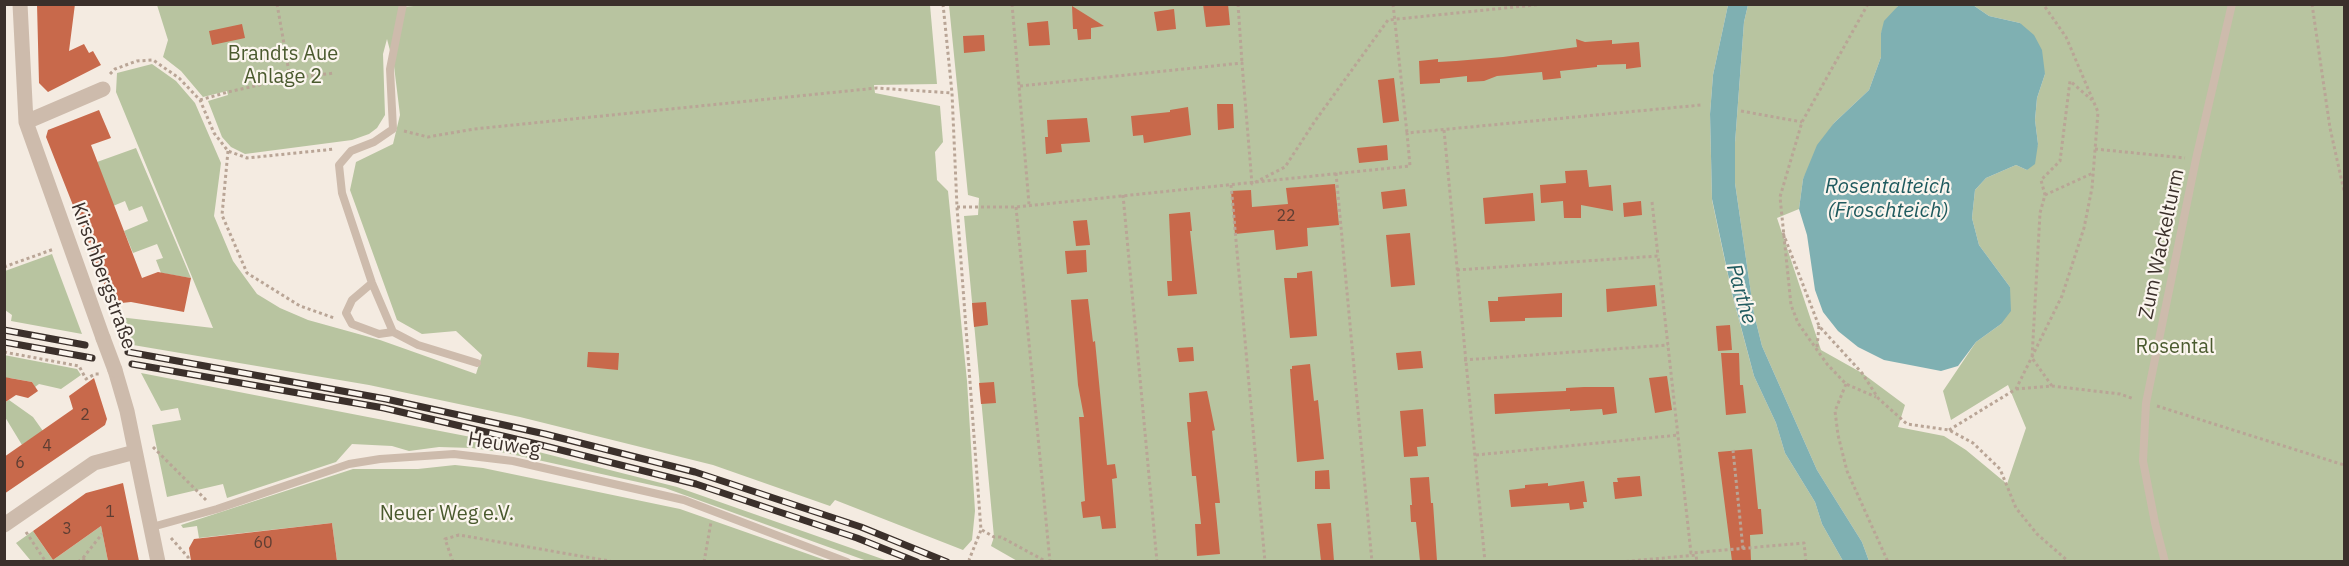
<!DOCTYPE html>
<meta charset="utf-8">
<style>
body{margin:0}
#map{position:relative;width:2349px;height:566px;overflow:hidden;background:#f4ebe1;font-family:"IBM Plex Sans",sans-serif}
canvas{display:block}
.frame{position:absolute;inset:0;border:6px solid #3b302b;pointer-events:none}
</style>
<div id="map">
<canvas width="2349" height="566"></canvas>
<div class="frame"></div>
</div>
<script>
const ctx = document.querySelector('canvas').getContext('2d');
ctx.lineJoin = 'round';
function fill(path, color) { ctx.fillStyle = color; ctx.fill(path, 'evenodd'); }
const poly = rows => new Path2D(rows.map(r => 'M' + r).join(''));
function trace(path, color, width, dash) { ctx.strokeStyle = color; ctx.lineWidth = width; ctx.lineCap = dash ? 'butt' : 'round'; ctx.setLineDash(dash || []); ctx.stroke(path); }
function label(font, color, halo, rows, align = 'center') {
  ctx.font = font + ' "IBM Plex Sans",sans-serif'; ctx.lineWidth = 4.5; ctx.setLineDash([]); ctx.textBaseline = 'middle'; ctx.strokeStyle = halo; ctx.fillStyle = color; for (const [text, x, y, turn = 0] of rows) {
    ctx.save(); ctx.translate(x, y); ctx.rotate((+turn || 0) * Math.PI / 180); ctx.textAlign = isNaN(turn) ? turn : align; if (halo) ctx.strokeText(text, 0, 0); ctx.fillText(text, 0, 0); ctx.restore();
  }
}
fill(poly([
 [400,4,401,7,439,4,930,5,937,84,874,85,875,93,940,106,943,142,935,152,937,180,948,191,967,381,975,511,972,540,963,550,835,500,830,506,713,465,520,417,369,385,133,345,119,317,213,328,116,92,117,73,152,64,176,81,195,103,221,163,214,216,233,261,257,294,280,308,308,320,380,340,476,374,482,355,456,331,422,334,397,320,350,190,356,162,393,144,400,115,394,66,387,39,383,54,385,115,377,128,369,134,352,140,245,154,231,147,222,137,208,101,228,95,227,91,203,97,181,71,163,57,168,40,157,5],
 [949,5,1728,5,1713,75,1710,114,1712,200,1732,294,1754,376,1776,423,1785,453,1815,502,1822,524,1843,561,1019,562,991,546,994,537,964,216,978,215,979,198,968,195],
 [1748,5,1904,5,1898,6,1881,33,1881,57,1869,90,1834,123,1803,179,1799,209,1777,218,1821,350,1862,373,1905,405,1898,427,1944,436,1966,450,2007,484,2026,428,2008,385,1951,420,1943,391,1976,342,2001,324,2010,287,1979,245,1972,218,1975,190,1986,178,2016,165,2027,170,2038,144,2035,120,2037,98,2045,74,2020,23,1989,16,1973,5,2344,5,2344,561,1869,561,1862,542,1817,470,1762,346,1754,314,1735,183,1735,143,1744,22],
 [136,148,150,181,191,278,161,273,156,260,163,258,157,244,133,253,124,231,148,221,142,206,129,211,125,201,113,206,97,162],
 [52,254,82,334,11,321,12,315,5,310,5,271],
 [4,355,77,369,81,375,61,389,39,384,35,387,32,382,10,378,5,381],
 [141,373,507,444,677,487,888,561,867,561,665,488,506,453,472,448,439,447,409,451,392,446,352,444,336,462,227,498,223,484,167,497,152,425,181,420,178,408,161,411],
 [9,400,33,417,43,431,22,445,5,417,4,403],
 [455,465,483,468,680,509,828,561,337,561,332,523,199,538,197,526,183,528,181,525,353,469,418,469],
 [101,526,108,561,31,561,16,543,33,531,53,560]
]), '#b8c4a0');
fill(poly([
 [1904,4,1973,5,1989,16,2020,23,2034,35,2042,50,2045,74,2037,98,2035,120,2038,144,2035,164,2027,170,2016,165,1986,178,1975,190,1972,218,1979,245,2010,287,2011,311,2001,324,1976,342,1958,366,1941,371,1884,360,1858,347,1838,331,1823,312,1815,290,1807,235,1799,209,1803,179,1817,145,1834,123,1869,90,1881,57,1881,33,1884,21,1898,6],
 [1728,5,1748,5,1744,22,1735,143,1735,183,1754,314,1762,346,1817,470,1862,542,1869,561,1843,561,1822,524,1815,502,1785,453,1776,423,1754,376,1732,293,1712,199,1710,114,1713,75]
]), '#7fb0b2');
fill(poly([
 [37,4,75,4,69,51,84,44,89,53,93,51,101,65,48,92,39,83],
 [1203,4,1228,4,1230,25,1206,27],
 [1072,6,1104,26,1091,28,1091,39,1078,40,1077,29,1073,29],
 [1174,9,1176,29,1157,31,1154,12],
 [1048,21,1050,45,1029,46,1027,23],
 [242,24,245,38,212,45,209,31],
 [984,35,985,51,964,53,963,36],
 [1576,39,1585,42,1612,40,1612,44,1639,42,1641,67,1626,69,1626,64,1597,65,1597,67,1560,71,1561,78,1543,80,1542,72,1497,76,1484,81,1467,82,1467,76,1440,79,1440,83,1420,84,1419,61,1438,59,1438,62,1456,61,1503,57,1577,47],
 [1394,78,1399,121,1383,123,1378,80],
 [1217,104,1233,104,1234,128,1218,130],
 [1188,107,1191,135,1144,143,1143,135,1133,136,1131,116,1170,112,1170,110],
 [99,110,111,138,91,145,142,278,158,272,191,278,184,312,131,302,112,304,46,137,48,130],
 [1087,118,1090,142,1061,144,1062,152,1046,154,1045,137,1048,137,1047,120],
 [1387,145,1388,160,1359,163,1357,148],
 [1587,170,1589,187,1611,185,1613,211,1581,205,1581,218,1564,218,1563,201,1541,203,1540,185,1566,183,1565,171],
 [1335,184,1339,225,1307,228,1308,246,1276,250,1274,230,1235,234,1231,191,1251,190,1252,207,1288,204,1286,188],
 [1405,189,1407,206,1383,209,1381,192],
 [1533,193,1535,221,1485,224,1483,198],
 [1641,201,1642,215,1624,217,1623,203],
 [1190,212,1192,231,1190,231,1197,294,1168,296,1167,281,1172,281,1169,214],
 [1087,220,1090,245,1076,246,1073,221],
 [1410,233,1415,285,1391,287,1386,235],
 [1086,250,1087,272,1067,274,1065,251],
 [1312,271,1317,336,1290,338,1284,278,1297,278,1297,273],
 [1655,285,1657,306,1607,312,1606,289],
 [1562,293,1562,317,1525,318,1525,321,1490,322,1488,301,1498,301,1498,297],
 [1088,299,1093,342,1095,341,1107,465,1115,464,1117,478,1112,479,1116,528,1102,529,1100,516,1083,518,1081,502,1085,501,1079,417,1084,417,1078,385,1071,300],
 [986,302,988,325,974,327,972,303],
 [1730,325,1732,350,1718,351,1716,326],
 [1193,347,1194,361,1179,362,1177,348],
 [1421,351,1423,368,1398,370,1396,353],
 [588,352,619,353,618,370,587,367],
 [1721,353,1739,353,1740,385,1743,385,1746,413,1726,415],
 [1310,364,1314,401,1318,400,1324,459,1297,462,1290,369,1292,369,1292,366],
 [1667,376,1672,410,1655,413,1649,378],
 [4,377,32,382,38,391,28,398,16,395,4,403],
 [94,378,107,419,105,425,4,494,4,457,73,409,69,396],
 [994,382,996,403,981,404,979,383],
 [1584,387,1614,387,1617,413,1603,415,1602,409,1570,411,1570,409,1495,414,1494,394,1566,391,1566,388],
 [1207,391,1215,430,1212,431,1220,503,1215,503,1220,554,1197,556,1195,524,1201,524,1196,476,1192,476,1187,422,1191,422,1189,393],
 [1423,409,1426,446,1417,447,1418,456,1404,457,1400,411],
 [1752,449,1758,509,1761,509,1763,534,1750,535,1751,561,1732,561,1718,452],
 [1329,470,1330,489,1315,489,1315,471],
 [1640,476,1642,496,1615,499,1613,482,1618,482,1617,478],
 [1429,477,1431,503,1433,503,1437,561,1420,561,1416,522,1411,522,1410,505,1412,505,1410,478],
 [1584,481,1587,502,1583,502,1584,508,1570,510,1569,503,1511,507,1509,490,1525,488,1525,485,1548,483,1548,486],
 [123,483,139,561,108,561,101,526,53,560,33,531,86,493],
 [332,523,337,561,191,561,189,548,194,539],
 [1331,523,1334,561,1321,561,1317,524]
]), '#c8694b');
trace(poly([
 [277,4,290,78],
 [943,4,952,93,957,207,981,530,969,560],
 [1012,4,1029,204],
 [1238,4,1242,63],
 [1393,4,1407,133],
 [1868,4,1802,122,1780,197,1791,305,1798,323,1827,364,1846,384,1876,397],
 [2312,4,2330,128,2344,191],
 [110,74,115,69,137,61,153,60,179,78,200,100,214,133,228,151,247,158,335,149],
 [1020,86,1242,63,1252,184,1285,167,1315,121,1388,20,1544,4],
 [200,100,228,92,290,78,335,73],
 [1741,111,1802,122],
 [1444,130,1485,562],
 [404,131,428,137,474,129,877,88,952,93],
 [2095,149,2185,158],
 [228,151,222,215,247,273,300,306,334,318],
 [1336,173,1372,562],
 [1231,185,1265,562],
 [1123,195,1157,562],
 [2045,195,2093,173],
 [1652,202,1658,256],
 [957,207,1016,207,1410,166,1407,133,1701,105],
 [1016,207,1050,562],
 [1783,233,1819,326,1862,373,1878,398,1907,424,1949,430,1973,443,2000,469,2016,508,2037,534,2069,562],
 [4,267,54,249],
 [1457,270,1658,256,1691,553,1804,543,1806,562],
 [1817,347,1819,326],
 [4,352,79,366,86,379,95,374,99,374],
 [1464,360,1668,345],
 [1846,384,1835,411,1838,435,1847,471,1888,562],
 [2052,386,2032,358,2040,213,2045,195,2041,180,2060,161,2070,81,2092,100],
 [2016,389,2052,386,2120,394,2134,399],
 [2157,406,2344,465],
 [1949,430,2016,389,2062,296,2084,228,2092,188,2098,112,2066,37,2043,4],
 [153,447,206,500],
 [1733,450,1743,549],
 [1476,455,1679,435],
 [982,530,994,537,1001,537,1047,562],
 [26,532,46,562],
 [171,538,188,557,189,562],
 [83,558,102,534],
 [78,562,83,558,86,562],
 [453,562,445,539,459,535,615,562],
 [704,562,711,522],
 [1620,562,1696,555,1697,562]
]), '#b9a596', 3, [3, 3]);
trace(poly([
 [372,283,352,300,346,313,352,324,379,334,393,332,418,345,477,363],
 [393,332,372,283,342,193,339,165,351,151,374,142,393,129,390,69,403,4],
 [152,527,217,509,349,464,380,459,454,454,513,461,684,500,847,562],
 [2165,562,2155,523,2143,461,2146,403,2196,159,2232,4]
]), '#cdbbac', 8);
trace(poly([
 [20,4,26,122,103,338],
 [26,122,103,89],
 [115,370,127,411,158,562],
 [4,525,94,463,135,452]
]), '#cdbbac', 15);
const rail = poly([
 [4,330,85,345],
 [4,342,92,358],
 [128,352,386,399,545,434,695,472,861,527,947,562],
 [132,364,384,408,541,445,696,484,857,538,917,562]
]);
trace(rail, '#3b302b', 7);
trace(rail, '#fbf5ee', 4.5, [14]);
trace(poly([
 [103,338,115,370]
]), '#cdbbac', 15);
label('16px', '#5e3e33', null, [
 ["22",1286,216],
 ["2",85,415],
 ["4",47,446],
 ["6",20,463],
 ["1",110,512],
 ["3",67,529],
 ["60",263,543]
]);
label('20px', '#4a5a2e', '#fbf5ee', [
 ["Brandts Aue",283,54],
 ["Anlage 2",283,77],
 ["Rosental",2175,347],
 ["Neuer Weg e.V.",447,514]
]);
label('20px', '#3b302b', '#fbf5ee', [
 ["Zum Wackelturm",2162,244,-78],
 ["Kirschbergstraße",103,276,70],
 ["Heuweg",504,445,9]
]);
label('italic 21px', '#1f5a5e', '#fbf5ee', [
 ["Rosentalteich",1888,187],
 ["(Froschteich)",1888,211],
 ["Parthe",1741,294,74]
]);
</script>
